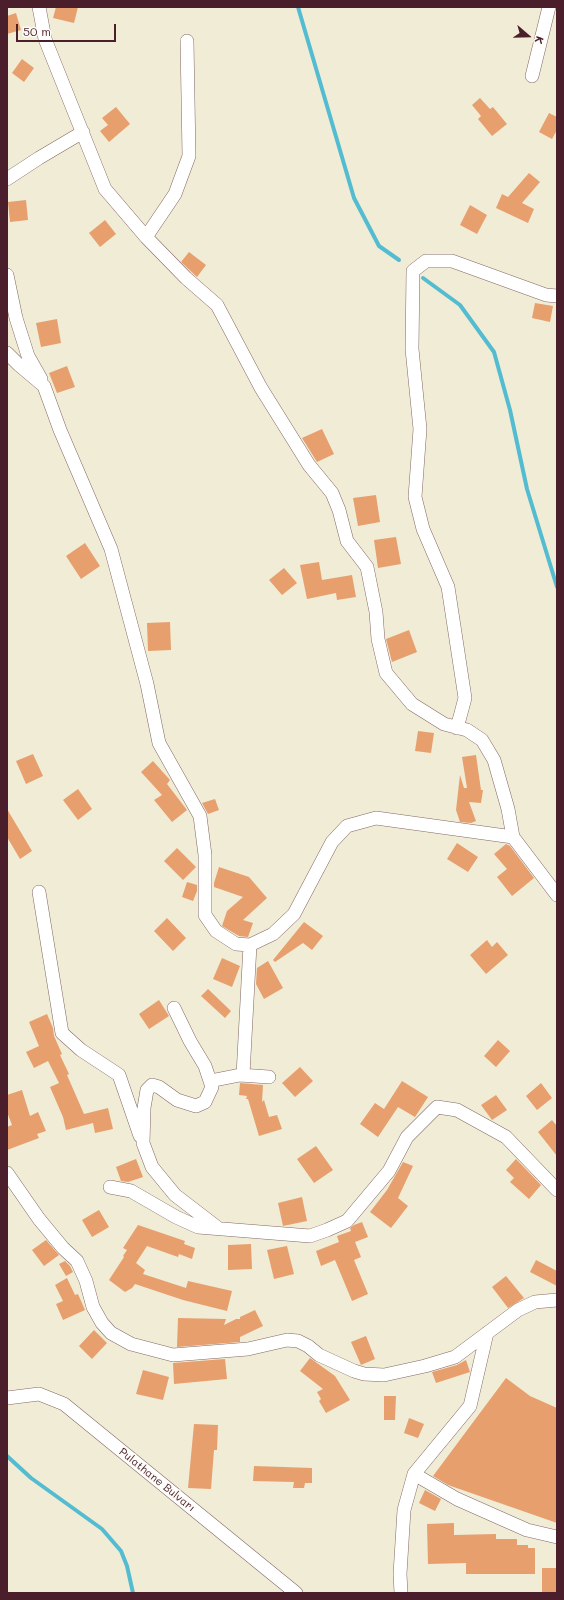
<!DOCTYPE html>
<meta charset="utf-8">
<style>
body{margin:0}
#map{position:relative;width:564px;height:1600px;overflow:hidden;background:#f1ecd5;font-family:Mali,sans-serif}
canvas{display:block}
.frame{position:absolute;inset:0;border:8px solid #4a1f2b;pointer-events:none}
.north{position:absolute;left:508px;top:16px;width:40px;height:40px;-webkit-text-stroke:3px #fdfcf7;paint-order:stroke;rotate:110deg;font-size:11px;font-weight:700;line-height:16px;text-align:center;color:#4a1f2b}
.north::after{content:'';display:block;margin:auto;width:14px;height:18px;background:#4a1f2b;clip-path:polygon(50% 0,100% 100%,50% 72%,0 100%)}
.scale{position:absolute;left:16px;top:24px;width:100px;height:18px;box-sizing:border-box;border:2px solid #4a1f2b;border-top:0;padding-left:5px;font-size:12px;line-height:14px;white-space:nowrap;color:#4a1f2b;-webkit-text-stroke:3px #fdfcf7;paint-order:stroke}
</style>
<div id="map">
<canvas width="564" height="1600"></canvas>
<div class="frame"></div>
<div class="north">K</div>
<div class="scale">50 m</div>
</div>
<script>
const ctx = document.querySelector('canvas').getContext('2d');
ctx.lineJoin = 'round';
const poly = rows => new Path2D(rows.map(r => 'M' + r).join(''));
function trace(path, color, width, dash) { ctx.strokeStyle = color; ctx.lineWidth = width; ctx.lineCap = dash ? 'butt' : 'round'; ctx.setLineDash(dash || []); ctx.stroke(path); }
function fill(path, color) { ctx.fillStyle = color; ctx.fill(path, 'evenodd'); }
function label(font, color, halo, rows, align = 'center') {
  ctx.font = font + ' Mali,sans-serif'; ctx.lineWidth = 3; ctx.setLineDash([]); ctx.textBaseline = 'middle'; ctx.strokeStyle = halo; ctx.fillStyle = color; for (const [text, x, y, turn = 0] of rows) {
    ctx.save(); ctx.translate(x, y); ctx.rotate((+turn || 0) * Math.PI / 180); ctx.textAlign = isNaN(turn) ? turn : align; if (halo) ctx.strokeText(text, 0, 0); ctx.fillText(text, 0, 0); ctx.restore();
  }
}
trace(poly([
 [298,7,354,198,379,246,399,260],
 [423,278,460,305,494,352,510,410,527,489,557,587],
 [7,1456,31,1478,102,1529,121,1551,127,1566,133,1593]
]), '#54bcd1', 4);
fill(poly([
 [56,7,78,7,74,23,53,18],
 [16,13,21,30,7,34,7,16],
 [22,59,34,68,24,82,12,73],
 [480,98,490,109,493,107,507,124,492,136,478,119,481,116,472,105],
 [116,107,130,124,109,142,100,131,108,125,102,118],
 [549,113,557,117,557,130,552,139,539,132],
 [529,173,540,182,522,203,534,209,528,223,496,208,502,194,508,197],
 [26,200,28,220,10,222,8,202],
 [470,205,487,215,477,234,460,225],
 [105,220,116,234,100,247,89,233],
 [189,252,206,265,197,277,181,262],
 [535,303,553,306,550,322,532,318],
 [57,319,61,343,41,347,36,323],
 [67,366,75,387,57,393,49,373],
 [322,429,334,454,317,462,302,438],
 [376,495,380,522,358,526,353,498],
 [396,537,401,564,378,568,374,540],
 [85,543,100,566,81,579,66,556],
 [319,562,322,580,352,575,356,597,337,600,336,593,307,599,300,565],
 [284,568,297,583,282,595,269,580],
 [170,622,171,650,148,651,147,623],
 [409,630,417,652,392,662,386,639],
 [418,731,434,733,431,753,415,751],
 [33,754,43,776,26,784,16,761],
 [476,755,481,790,483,790,481,803,469,802,476,821,471,823,460,822,456,810,460,775,464,788,467,788,462,757],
 [153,761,170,780,167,784,187,810,172,822,154,800,162,795,141,772],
 [78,789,92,809,78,820,63,800],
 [215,799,219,810,208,814,202,803],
 [7,809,32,851,20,859,7,837],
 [457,843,478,857,468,872,447,859],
 [506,844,510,846,534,878,512,896,497,877,507,869,494,854],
 [177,848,196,867,183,880,164,861],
 [219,867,249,877,267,898,243,920,253,923,248,937,239,936,222,926,227,911,243,897,214,887,214,883],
 [187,882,197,885,197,891,193,901,182,897],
 [167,918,186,938,173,951,154,931],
 [304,922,323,936,312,950,303,943,275,962,273,960],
 [487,940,492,947,497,942,508,955,486,974,470,955],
 [222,958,240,966,232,987,213,979],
 [268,961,283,988,264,999,256,984,257,968],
 [208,989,231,1011,225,1018,201,996],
 [159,1000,169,1016,149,1029,139,1014],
 [47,1014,53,1028,54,1036,62,1054,60,1055,69,1074,67,1075,84,1114,108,1108,113,1129,95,1133,93,1123,66,1130,63,1117,50,1087,59,1083,48,1061,34,1068,26,1052,39,1046,29,1022],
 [498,1040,510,1051,496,1067,484,1056],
 [300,1067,313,1081,295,1097,282,1083],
 [402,1081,428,1097,415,1117,398,1107,378,1137,360,1124,375,1103,384,1109],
 [240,1083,263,1085,262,1102,264,1100,269,1117,277,1115,282,1129,259,1136,248,1099,246,1099,247,1096,239,1095],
 [541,1083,552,1098,537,1110,526,1096],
 [22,1090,30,1116,38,1112,46,1131,37,1134,39,1138,7,1150,7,1127,12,1125,7,1112,7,1095],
 [496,1095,507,1110,492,1120,481,1105],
 [552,1120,557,1126,557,1156,538,1132],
 [316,1146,333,1170,314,1183,297,1159],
 [136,1159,143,1177,128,1182,121,1181,116,1167],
 [516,1159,541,1185,529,1199,510,1182,514,1178,506,1170],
 [403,1162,413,1166,398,1198,408,1206,391,1228,370,1212,387,1190],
 [302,1197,307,1221,283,1226,278,1203],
 [99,1210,109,1227,92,1237,82,1220],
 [362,1222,368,1237,355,1242,361,1257,354,1260,368,1294,352,1301,335,1260,321,1266,316,1251,339,1242,337,1236,351,1231,350,1228,354,1225],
 [138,1225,185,1241,184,1244,195,1248,192,1259,179,1254,178,1257,147,1246,136,1263,145,1270,143,1274,186,1288,188,1281,232,1291,227,1311,183,1300,135,1284,132,1288,125,1292,109,1280,124,1257,123,1256,127,1250,123,1248],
 [46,1240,59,1255,44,1266,32,1250],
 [251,1244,252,1269,228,1270,228,1245],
 [287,1246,294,1274,274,1279,267,1250],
 [536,1260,557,1271,557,1286,530,1272],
 [65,1261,70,1266,73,1272,66,1276,59,1264],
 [506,1276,524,1298,508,1308,492,1287],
 [67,1278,75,1295,78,1294,85,1310,63,1320,56,1304,63,1301,55,1285],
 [255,1310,263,1326,240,1337,240,1342,177,1347,178,1318,226,1319,224,1325,236,1319,240,1319,240,1317],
 [94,1330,107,1343,92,1359,79,1346],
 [366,1336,375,1359,361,1365,351,1342],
 [310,1358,335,1376,350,1400,326,1413,319,1401,321,1399,317,1392,323,1389,300,1371],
 [225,1359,227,1379,174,1384,173,1363],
 [466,1360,470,1372,436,1383,432,1372,457,1365],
 [143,1370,169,1377,163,1400,136,1394],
 [506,1378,530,1396,557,1408,557,1523,448,1485,433,1476],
 [384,1396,396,1396,395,1420,384,1420],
 [409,1418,424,1424,418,1438,404,1433],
 [194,1424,218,1425,217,1450,214,1450,211,1489,188,1488],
 [254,1466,312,1468,312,1483,305,1483,304,1488,293,1488,294,1482,253,1481],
 [425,1490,441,1499,435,1511,419,1503],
 [454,1523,454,1535,496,1534,496,1539,517,1539,517,1545,528,1545,528,1548,535,1548,535,1574,466,1574,466,1563,428,1564,427,1524],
 [542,1568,557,1568,557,1593,542,1593]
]), '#e79f6e');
const minor = poly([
 [39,7,45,39,105,189,146,237,186,278,217,305,261,388,309,465,332,493,339,510,347,541,367,567,376,612,378,639,386,673,412,704,444,724,467,730,482,740,494,760,508,809,513,837,557,895],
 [532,76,549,7],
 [7,179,39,158,83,132],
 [146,237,175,194,189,156,187,41],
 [7,275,16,318,28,356,41,379],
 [7,353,19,365,44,386,60,430,111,549,147,684,159,743,200,816,205,855,205,915,216,931,236,944,250,945,273,934,294,914,332,842,347,826,376,818,513,837],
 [457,728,465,698,448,587,423,529,415,497,420,429,412,349,413,271,426,261,452,261,546,295,557,296],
 [39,892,62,1033,81,1050,119,1075,140,1136],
 [174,1008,190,1041,205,1066,212,1087,205,1102,196,1106,177,1100,159,1087,152,1085,147,1090,144,1108,143,1143,152,1167,175,1195,218,1228],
 [243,1075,250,945],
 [210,1081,240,1075,269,1077],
 [7,1173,39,1219,63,1248,77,1261,86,1281,93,1307,102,1323,111,1333,131,1344,173,1355,248,1349,287,1340,298,1341,308,1346,319,1355,354,1371,364,1374,384,1375,425,1366,455,1357,518,1310,535,1302,557,1300],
 [110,1187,131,1191,176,1217,198,1227,310,1236,327,1230,347,1221,389,1171,407,1137,437,1107,457,1110,506,1137,557,1190],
 [7,1398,39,1394,64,1404,296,1593],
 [414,1474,457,1499,527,1530,557,1537],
 [401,1593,400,1574,404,1510,414,1474,470,1406,487,1333]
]);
trace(minor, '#846766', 14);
trace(minor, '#fff', 13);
label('11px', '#4a1f2b', '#fdfcf7', [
 ["Pulathane Bulvarı",157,1480,39]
]);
</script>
